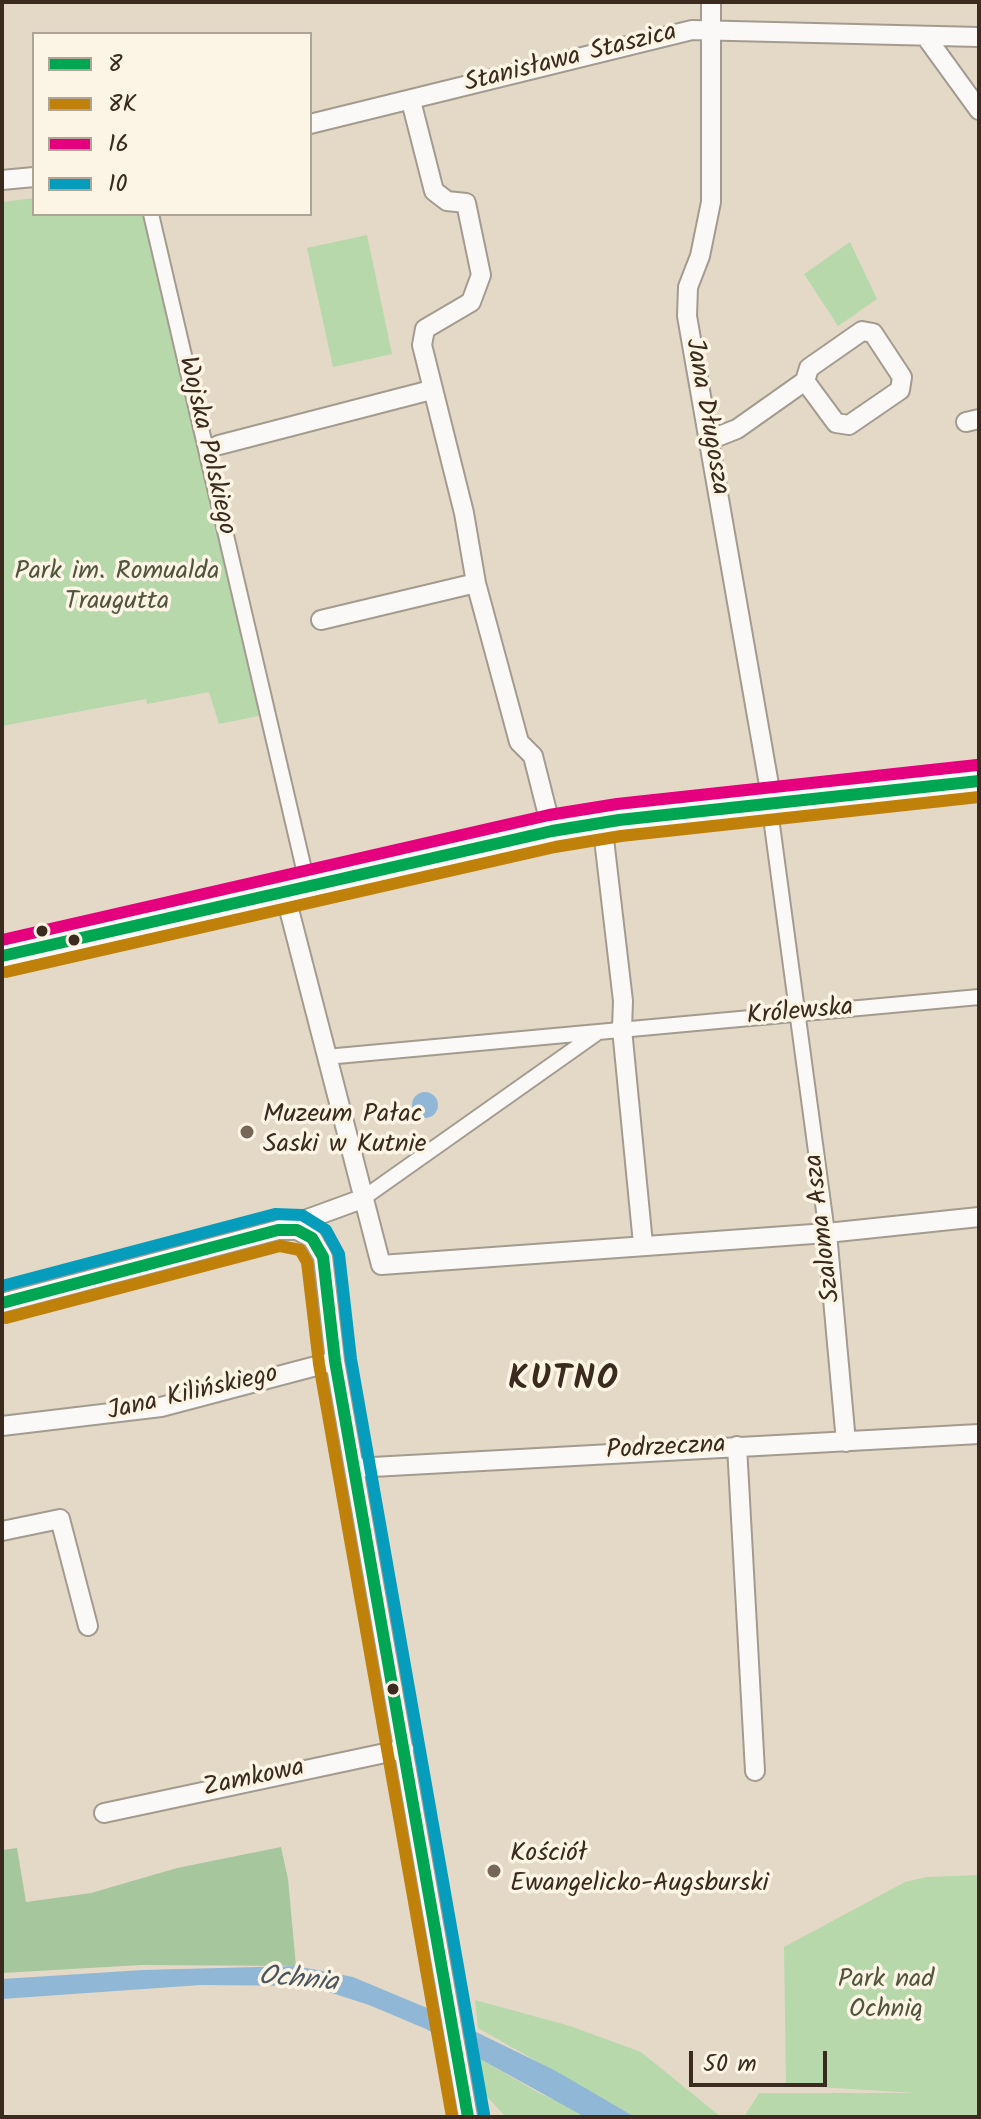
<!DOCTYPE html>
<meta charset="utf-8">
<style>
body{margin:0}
#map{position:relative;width:981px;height:2119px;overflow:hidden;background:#e4d9c7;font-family:Kalam,sans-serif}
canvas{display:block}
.frame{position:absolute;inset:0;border:4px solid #3b2a1e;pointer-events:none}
.legend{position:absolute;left:32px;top:32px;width:280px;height:184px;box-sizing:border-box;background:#fcf5e5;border:2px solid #afa495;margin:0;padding:10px 14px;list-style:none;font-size:24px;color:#3b2a1e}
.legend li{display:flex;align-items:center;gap:16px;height:40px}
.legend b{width:40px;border:2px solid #afa495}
.scale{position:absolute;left:689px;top:2051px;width:138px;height:36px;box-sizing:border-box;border:4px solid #3b2a1e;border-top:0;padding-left:10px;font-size:24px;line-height:28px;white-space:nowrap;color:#3b2a1e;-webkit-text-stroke:6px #fcf5e5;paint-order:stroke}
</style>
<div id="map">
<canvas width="981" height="2119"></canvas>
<div class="frame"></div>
<ul class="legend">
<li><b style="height:10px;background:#00a651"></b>8</li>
<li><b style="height:10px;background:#bf8109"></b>8K</li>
<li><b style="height:10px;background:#e5007d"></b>16</li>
<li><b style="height:10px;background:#069cbc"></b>10</li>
</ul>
<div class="scale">50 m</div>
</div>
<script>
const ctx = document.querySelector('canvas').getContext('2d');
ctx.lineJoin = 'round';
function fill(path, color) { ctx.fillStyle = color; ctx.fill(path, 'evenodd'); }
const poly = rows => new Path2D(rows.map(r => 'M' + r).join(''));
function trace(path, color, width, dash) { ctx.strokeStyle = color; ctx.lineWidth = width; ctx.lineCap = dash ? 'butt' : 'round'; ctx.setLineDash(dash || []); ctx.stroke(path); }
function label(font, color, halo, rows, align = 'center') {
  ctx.font = font + ' Kalam,sans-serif'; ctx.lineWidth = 7; ctx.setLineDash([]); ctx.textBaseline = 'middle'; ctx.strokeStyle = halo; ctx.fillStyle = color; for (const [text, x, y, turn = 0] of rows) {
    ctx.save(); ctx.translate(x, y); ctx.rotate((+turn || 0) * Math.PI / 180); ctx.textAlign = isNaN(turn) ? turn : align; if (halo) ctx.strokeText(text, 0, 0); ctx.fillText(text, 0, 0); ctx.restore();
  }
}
fill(poly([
 [34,198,34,214,152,214,194,436,207,479,263,715,219,724,209,692,147,704,146,699,2,726,2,202],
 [367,235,392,354,333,367,307,248],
 [850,242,877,299,838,326,804,274],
 [979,1875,979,2117,744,2117,759,2093,915,2093,786,2085,784,1947,905,1882,927,1877],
 [475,2000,570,2026,641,2052,721,2117,635,2117,478,2028],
 [477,2057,539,2093,579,2111,585,2117,506,2117,482,2091]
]), '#b6d8aa');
fill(poly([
 [281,1847,288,1879,296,1966,142,1965,2,1973,2,1850,17,1848,26,1902,91,1893,177,1868]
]), '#a6c79e');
fill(poly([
 '412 1105a13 13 0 1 1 26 0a13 13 0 1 1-26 0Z',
 [296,1966,353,1977,427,2008,554,2070,635,2117,585,2117,426,2029,369,2005,310,1986,201,1985,2,1999,2,1979,143,1970]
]), '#90b7d6');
const pedestrian = poly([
 [151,214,303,865],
 [772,825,827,1233],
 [326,1057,979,997],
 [362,1199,597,1033]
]);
const minor = poly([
 [711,2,711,202,700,256,688,287,687,316,772,802],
 [926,37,979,110],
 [411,101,434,191,447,201,466,203,481,275,471,302,425,329,422,345,464,513,476,583,519,742,533,756,552,831],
 [310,124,692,30,979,37],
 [2,180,34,177],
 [966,422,979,419],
 [709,440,737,429,805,381,836,423,849,425,900,390,902,377,873,333,862,331,809,368,805,381],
 [219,445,431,390],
 [321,620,476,583],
 [602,822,623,1001,622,1029,643,1244],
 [285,894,381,1265,827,1233,979,1217],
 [280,1229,362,1199],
 [827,1233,846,1442],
 [2,1303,278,1230,297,1230,312,1238,323,1257,335,1361,468,2117],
 [2,1426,161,1407,335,1361],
 [737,1446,755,1771],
 [354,1468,979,1434],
 [2,1531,60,1519,88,1626],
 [104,1813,404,1749]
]);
const tertiary = poly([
 [2,956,552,831,619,820,979,781]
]);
trace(pedestrian, '#a39b8f', 18);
trace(minor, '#a39b8f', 22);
trace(tertiary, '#a39b8f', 26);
trace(pedestrian, '#fbf9f7', 14);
trace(minor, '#fbf9f7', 18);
trace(tertiary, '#fbf9f7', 22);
trace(poly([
 [2,956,552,831,619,820,979,781],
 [2,1303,278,1230,297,1230,312,1238,323,1257,335,1361,468,2117]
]), '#00a651', 12);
trace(poly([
 [6,972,555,847,621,836,979,797],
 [6,1318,280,1246,300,1250,307,1262,319,1364,452,2117]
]), '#bf8109', 12);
trace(poly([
 [2,940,549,815,617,804,977,765]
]), '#e5007d', 12);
trace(poly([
 [2,1286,275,1214,302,1215,326,1230,339,1254,351,1359,484,2114]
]), '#069cbc', 12);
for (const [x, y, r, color] of [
 [42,931,7,"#3b2a1e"],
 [74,940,7,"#3b2a1e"],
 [247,1132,8,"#766759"],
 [393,1689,7,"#3b2a1e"],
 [494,1871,8,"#766759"]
]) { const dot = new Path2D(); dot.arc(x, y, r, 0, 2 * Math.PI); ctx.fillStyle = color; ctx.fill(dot); trace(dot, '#fcf5e5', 3); }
label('26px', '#3b2a1e', '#fcf5e5', [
 ["Stanisława Staszica",571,60,-14],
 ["Jana Długosza",705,417,80],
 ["Wojska Polskiego",205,446,77],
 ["Królewska",800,1014,-5],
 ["Szaloma Asza",825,1228,-97],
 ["Jana Kilińskiego",193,1395,-13],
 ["Podrzeczna",666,1450,-3],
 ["Zamkowa",254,1780,-12]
]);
label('26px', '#50563b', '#fcf5e5', [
 ["Park im. Romualda",117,574],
 ["Traugutta",117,604],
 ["Park nad",886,1982],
 ["Ochnią",886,2012]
]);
label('26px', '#3b2a1e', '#fcf5e5', [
 ["Muzeum Pałac",263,1117],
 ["Saski w Kutnie",263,1147],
 ["Kościół",510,1856],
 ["Ewangelicko-Augsburski",510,1886]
], 'left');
label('italic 28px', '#4c5661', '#fcf5e5', [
 ["Ochnia",298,1982,5]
]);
ctx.letterSpacing = '2px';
label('bold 34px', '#3b2a1e', '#fcf5e5', [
 ["KUTNO",564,1382]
]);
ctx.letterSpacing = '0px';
</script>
